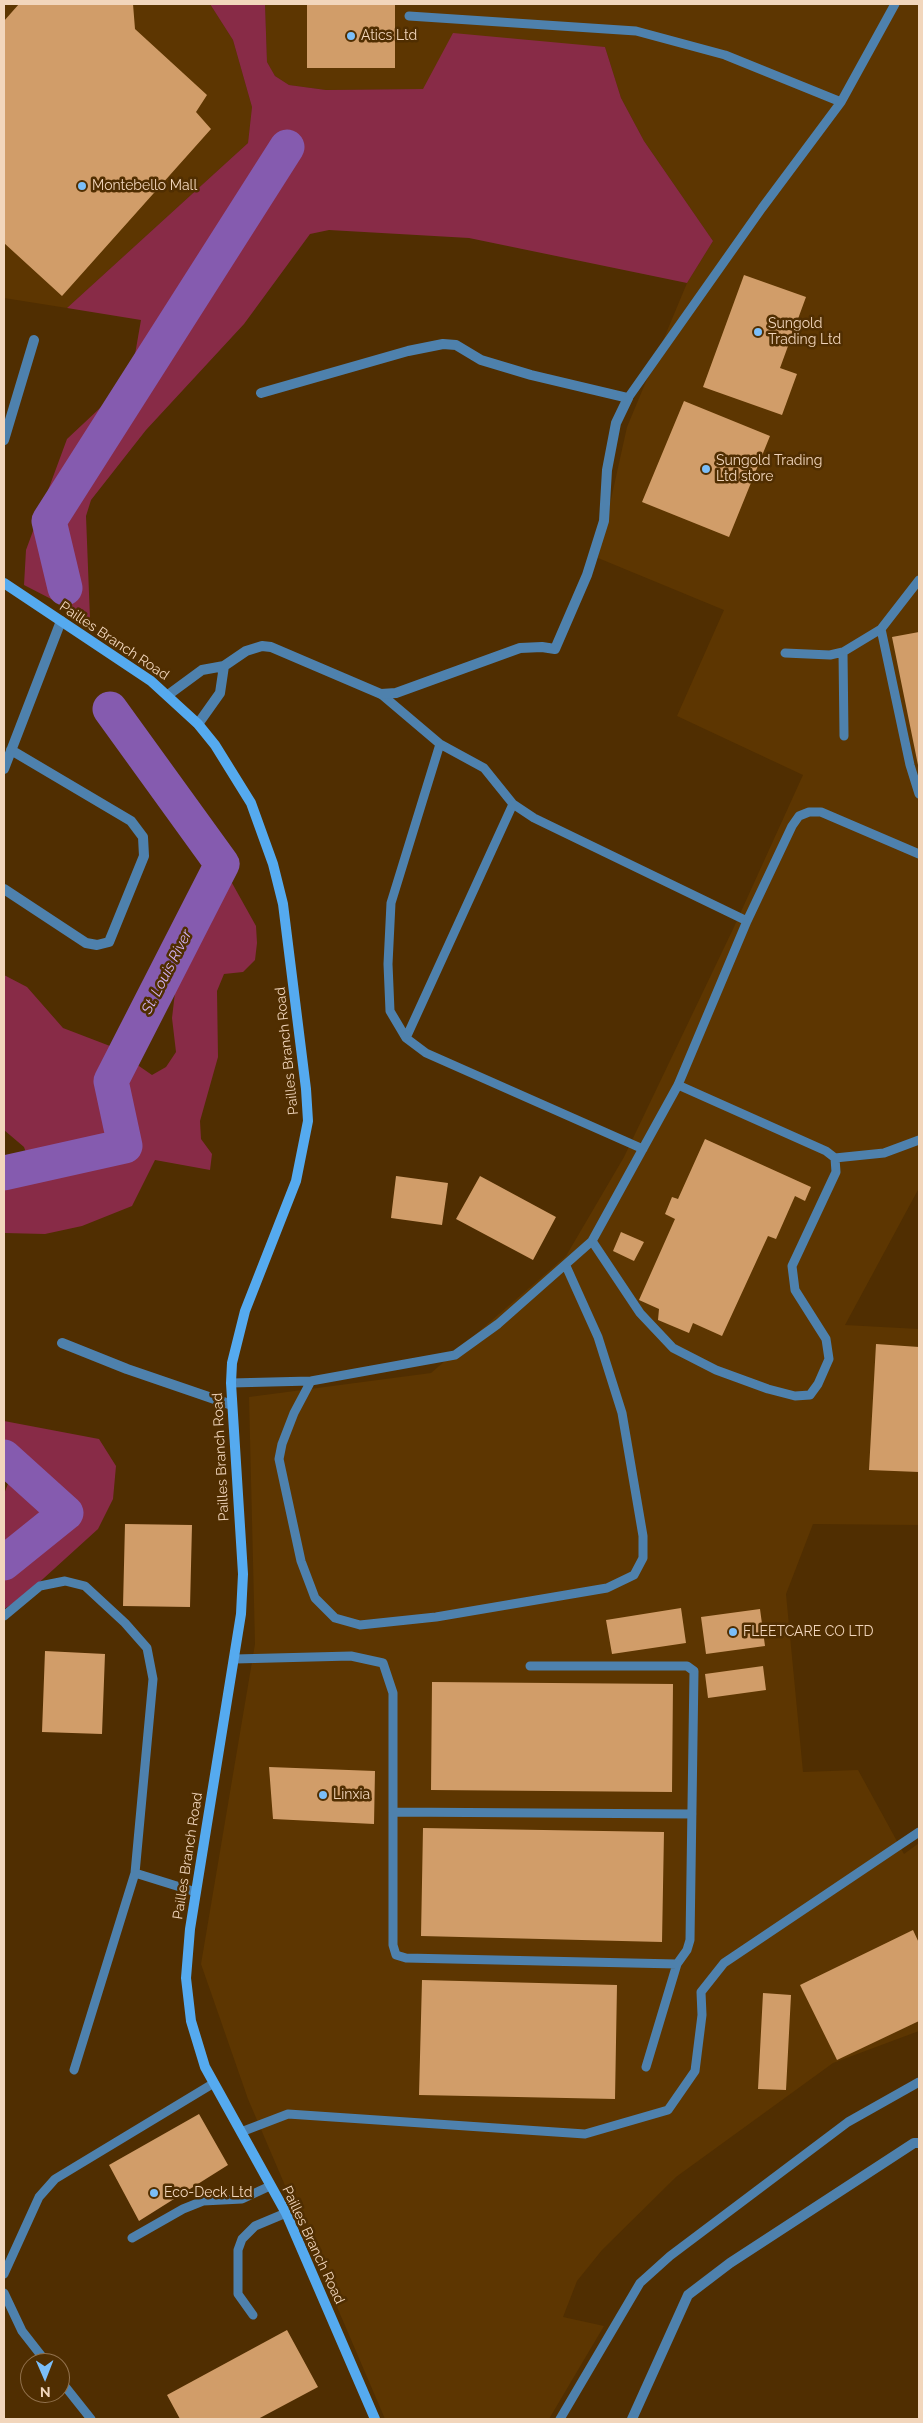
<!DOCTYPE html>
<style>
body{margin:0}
#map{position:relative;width:923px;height:2423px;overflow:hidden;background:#502e01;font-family:Raleway,sans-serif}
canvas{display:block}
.frame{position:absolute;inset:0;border:5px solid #f2d6bc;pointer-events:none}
.north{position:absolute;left:20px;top:2353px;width:50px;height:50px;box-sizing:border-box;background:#502e01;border:1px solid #91714c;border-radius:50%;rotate:179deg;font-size:14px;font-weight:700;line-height:20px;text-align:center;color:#f2d6bc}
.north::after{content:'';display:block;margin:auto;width:18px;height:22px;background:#7bbef8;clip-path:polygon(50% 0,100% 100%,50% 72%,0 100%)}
</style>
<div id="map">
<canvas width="923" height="2423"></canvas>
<div class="frame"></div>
<div class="north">N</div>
</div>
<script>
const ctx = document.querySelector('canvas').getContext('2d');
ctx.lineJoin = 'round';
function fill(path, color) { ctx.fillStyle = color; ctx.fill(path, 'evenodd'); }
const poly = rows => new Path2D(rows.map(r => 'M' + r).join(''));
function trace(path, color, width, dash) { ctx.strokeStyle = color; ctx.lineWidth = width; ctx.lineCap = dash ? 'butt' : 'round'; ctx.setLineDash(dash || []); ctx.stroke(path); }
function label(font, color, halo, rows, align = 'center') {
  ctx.font = font + ' Raleway,sans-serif'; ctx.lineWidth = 5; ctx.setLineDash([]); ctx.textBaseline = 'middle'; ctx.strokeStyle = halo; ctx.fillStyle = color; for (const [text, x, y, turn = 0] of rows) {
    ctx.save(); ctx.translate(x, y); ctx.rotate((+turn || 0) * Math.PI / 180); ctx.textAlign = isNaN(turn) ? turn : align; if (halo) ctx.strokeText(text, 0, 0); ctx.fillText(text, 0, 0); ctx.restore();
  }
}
fill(poly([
 [4,4,210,4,233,40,252,107,248,143,67,308,4,298],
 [265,4,919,4,919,1188,845,1325,919,1329,919,1525,813,1524,786,1594,803,1772,858,1770,904,1854,919,1843,919,2031,833,2063,676,2177,602,2250,577,2281,563,2317,604,2326,549,2419,385,2419,248,2099,201,1964,255,1644,249,1397,431,1373,566,1256,624,1157,734,927,803,775,677,716,724,610,598,558,627,427,687,283,713,241,644,141,621,98,605,47,423,89,326,90,289,85,275,76,267,62]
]), '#5d3601');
fill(poly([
 [210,4,265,4,267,62,275,76,289,85,326,90,423,89,453,33,605,47,621,98,644,141,713,241,687,283,469,238,329,230,310,234,244,324,146,430,91,500,86,516,90,619,24,585,26,550,67,439,115,394,133,366,141,320,67,308,248,143,252,107,233,40],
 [232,883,256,926,257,943,255,960,243,972,224,974,217,991,218,1057,200,1121,201,1139,212,1154,210,1170,155,1160,132,1206,82,1226,45,1234,4,1233,4,1178,30,1164,24,1147,4,1130,4,975,27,987,63,1028,110,1046,152,1075,166,1067,176,1052,172,1018,186,898],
 [4,1421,99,1439,116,1466,113,1499,98,1529,22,1598,4,1609,4,1494,11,1476,4,1470]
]), '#882b47');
trace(poly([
 [65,588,49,521,287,147],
 [4,1173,125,1146,111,1081,222,864,110,709],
 [4,1457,66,1513,4,1563]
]), '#855baf', 35);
fill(poly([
 [19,4,133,4,135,29,207,95,196,112,211,129,62,296,4,243,4,21],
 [307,4,395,4,395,68,307,68],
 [744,275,806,297,780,368,797,374,782,415,703,387],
 [684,401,770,436,729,537,642,502],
 [919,632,919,765,918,765,892,637],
 [705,1139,811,1187,805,1201,795,1196,776,1239,768,1236,722,1336,693,1323,689,1333,658,1320,659,1309,639,1300,675,1219,665,1214,672,1197,678,1199],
 [396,1176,448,1183,442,1225,391,1218],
 [480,1176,556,1217,533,1260,456,1219],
 [621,1232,644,1242,634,1261,613,1251],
 [876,1344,919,1347,919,1472,869,1470],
 [125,1524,192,1525,190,1607,123,1606],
 [681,1608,686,1643,612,1654,606,1620],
 [760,1609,765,1646,706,1654,701,1617],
 [45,1651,105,1654,102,1734,42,1732],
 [763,1666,766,1690,708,1698,705,1674],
 [432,1682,673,1684,672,1792,431,1790],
 [269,1767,375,1771,374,1824,273,1819],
 [423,1828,664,1832,662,1942,421,1936],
 [913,1930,919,1943,919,2021,837,2060,800,1985],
 [422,1980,617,1985,615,2099,419,2095],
 [763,1993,791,1995,786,2090,758,2089],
 [199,2114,228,2165,139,2221,109,2165],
 [287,2330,318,2387,258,2419,180,2419,167,2395]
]), '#d19d69');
trace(poly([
 [409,16,636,31,725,55,841,102],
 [628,398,762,208,841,102,895,4],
 [881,629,910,765,919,794],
 [843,652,844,736],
 [785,653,830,655,843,652,881,629,919,580],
 [381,694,440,744,391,903,388,964,390,1011,406,1038,426,1053,643,1149],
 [440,744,484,768,513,804,534,818,747,921],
 [406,1038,513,804],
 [835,1158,884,1153,919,1140],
 [592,1241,640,1313,673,1348,716,1370,768,1389,795,1396,810,1395,818,1384,829,1359,826,1339,795,1290,792,1266,836,1172,835,1158,826,1151,678,1085],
 [311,1381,294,1413,282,1444,279,1459,301,1561,315,1598,335,1618,360,1625,436,1617,607,1588,634,1575,643,1558,643,1536,622,1413,598,1337,566,1266],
 [231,1383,311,1381,455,1355,498,1324,592,1241,678,1085,747,921,792,826,799,816,809,812,821,812,919,854],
 [4,1616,40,1586,65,1581,85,1586,125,1623,147,1648,153,1679,135,1873,74,2070],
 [235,1659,351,1656,383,1663,393,1693,393,1945,396,1955,406,1958,677,1964],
 [530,1666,687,1666,694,1671,690,1940,687,1950,677,1964,646,2067],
 [393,1812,692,1814],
 [135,1873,196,1892],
 [241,2132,288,2114,585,2134,668,2110,695,2071,702,2015,701,1992,724,1963,919,1832],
 [132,2238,183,2209,203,2201,242,2199,270,2186],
 [4,2274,39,2197,55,2179,214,2083],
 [4,2293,22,2331,47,2363],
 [253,2315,238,2294,238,2250,242,2239,255,2226,286,2213],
 [60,2380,91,2419],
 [560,2419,640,2283,670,2256,848,2122,919,2082]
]), '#4e81ad', 9);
trace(poly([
 [4,440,34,340],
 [168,695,202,670,224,666,246,651,262,646,271,647,381,694,396,693,520,648,542,647,555,649,587,575,604,521,607,470,616,423,628,398,531,375,481,360,456,345,443,344,408,351,261,393],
 [198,724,220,693,224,666],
 [4,769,61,621],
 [4,889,86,943,97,945,109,942,144,856,143,837,131,821,11,750],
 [62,1343,127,1369,232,1405],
 [632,2419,688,2295,730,2263,914,2143,919,2143]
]), '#4e81ad', 10);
trace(poly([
 [4,583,151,681,198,724,215,745,251,803,273,864,283,904,306,1089,308,1121,296,1181,245,1311,232,1363,231,1383,243,1574,241,1614,190,1929,186,1978,191,2021,205,2067,286,2213,375,2419]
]), '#55aaef', 10);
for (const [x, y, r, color] of [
 [351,36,5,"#7bbef8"],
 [82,186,5,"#7bbef8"],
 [758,332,5,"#7bbef8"],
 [706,469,5,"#7bbef8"],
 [733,1632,5,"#7bbef8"],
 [323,1795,5,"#7bbef8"],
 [154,2193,5,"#7bbef8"]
]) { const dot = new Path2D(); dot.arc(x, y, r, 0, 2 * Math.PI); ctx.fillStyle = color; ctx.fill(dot); trace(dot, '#502e01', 2); }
label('14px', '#f2d6bc', '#502e01', [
 ["Atics Ltd",361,36],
 ["Montebello Mall",92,186],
 ["Sungold",768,324],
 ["Trading Ltd",768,340],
 ["Sungold Trading",716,461],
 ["Ltd store",716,477],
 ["FLEETCARE CO LTD",743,1632],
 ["Linxia",333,1795],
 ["Eco-Deck Ltd",164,2193]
], 'left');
label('14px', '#f2d6bc', '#502e01', [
 ["Pailles Branch Road",114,641,34],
 ["Pailles Branch Road",287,1051,-96],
 ["Pailles Branch Road",221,1457,-93],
 ["Pailles Branch Road",188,1856,-81],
 ["Pailles Branch Road",313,2245,65]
]);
label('italic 15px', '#d2b2f5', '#502e01', [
 ["St. Louis River",167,972,-63]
]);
</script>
